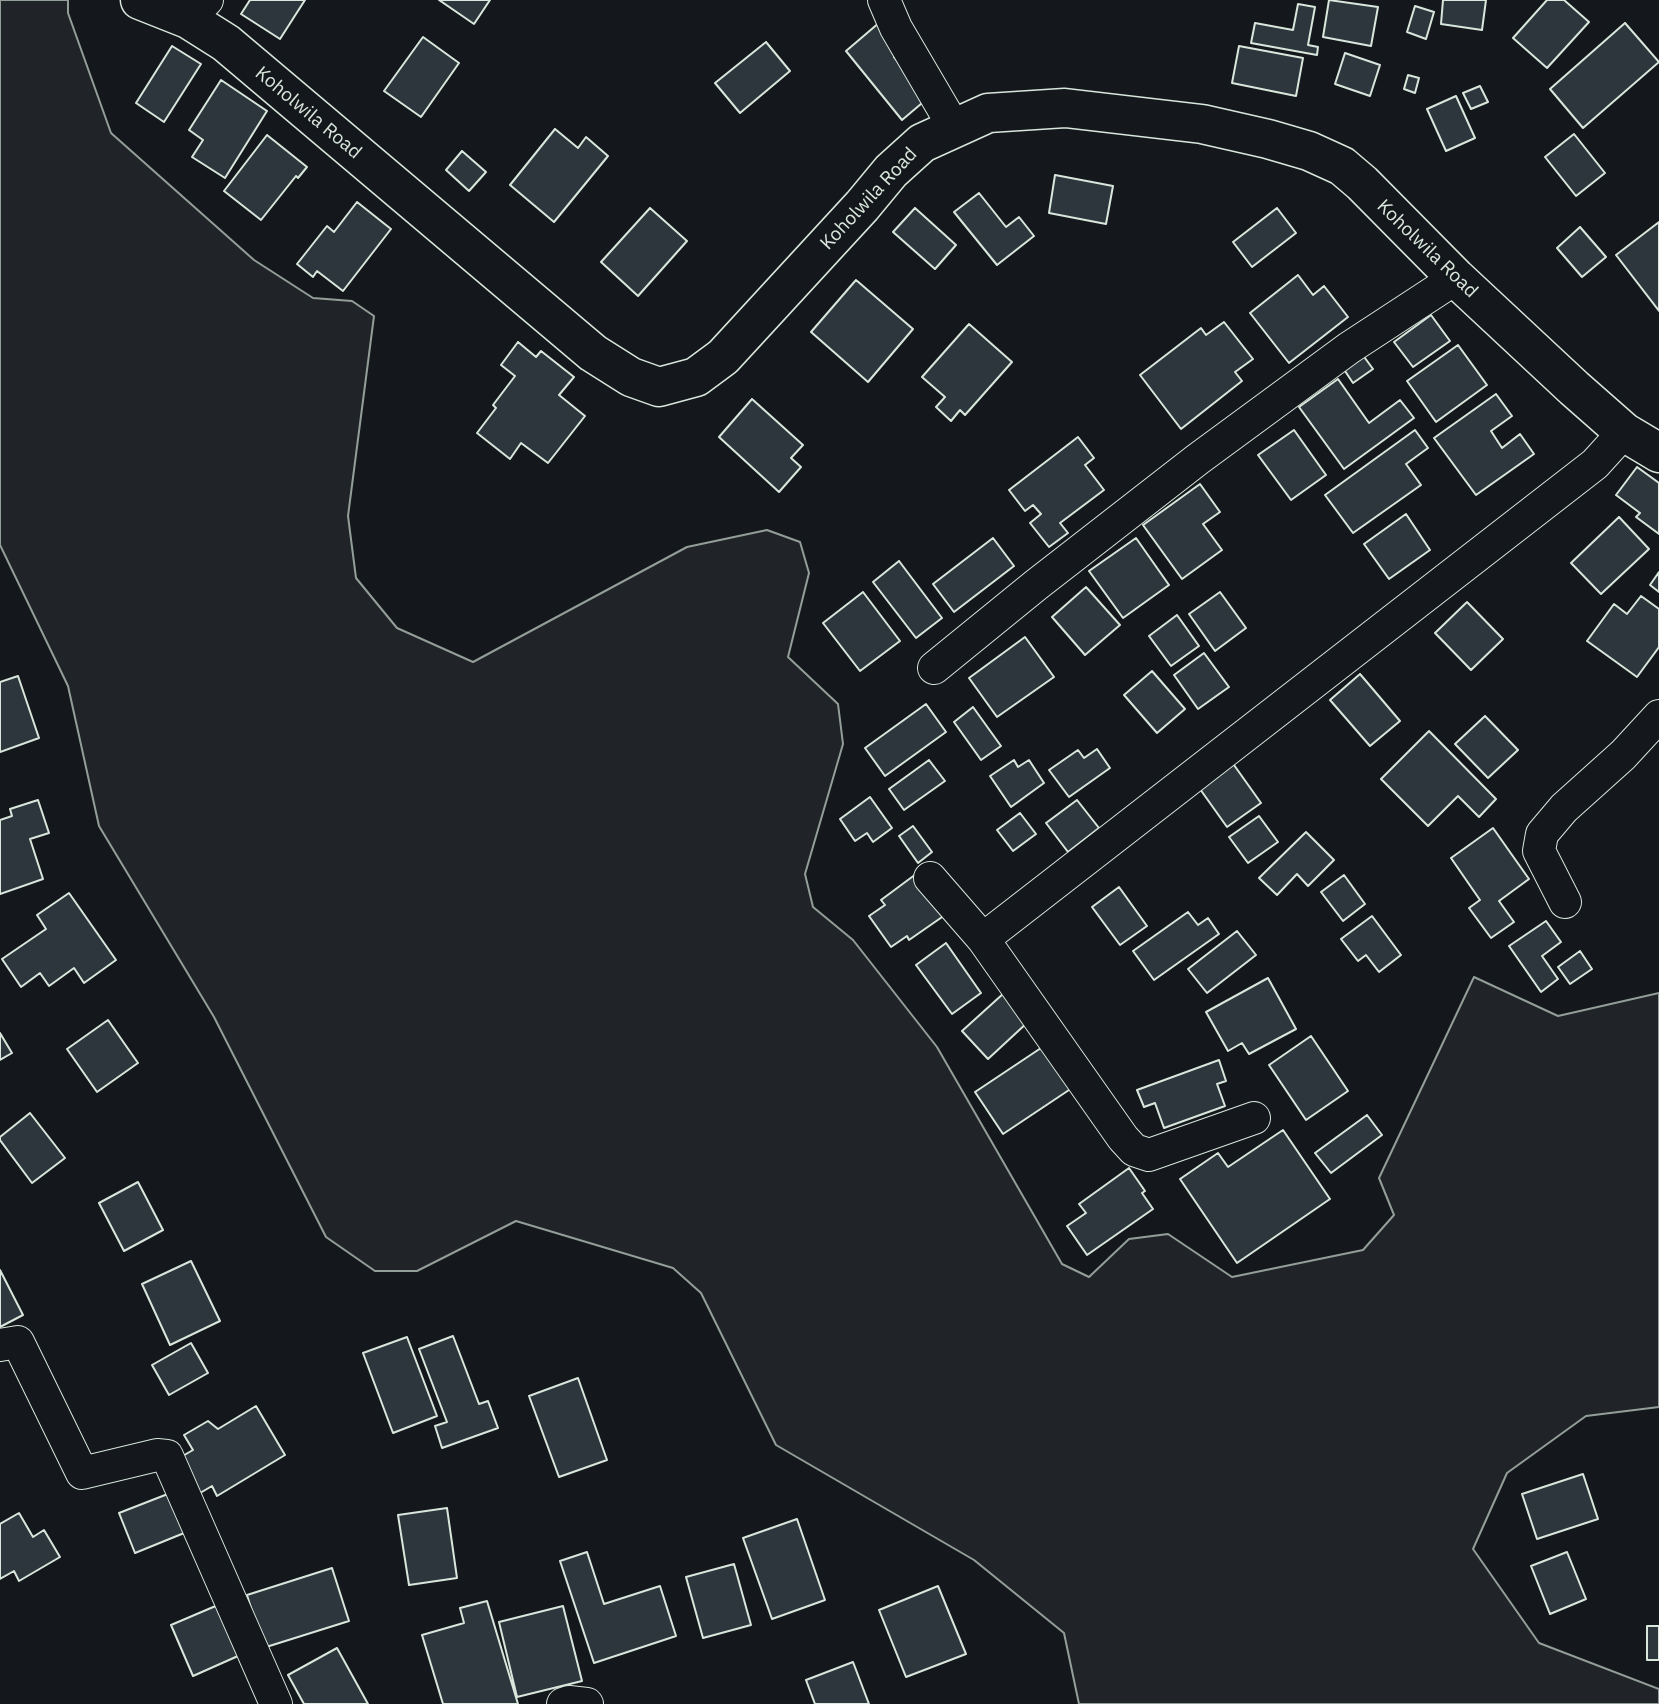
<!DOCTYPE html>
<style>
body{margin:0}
canvas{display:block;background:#14181c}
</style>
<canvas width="1659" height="1704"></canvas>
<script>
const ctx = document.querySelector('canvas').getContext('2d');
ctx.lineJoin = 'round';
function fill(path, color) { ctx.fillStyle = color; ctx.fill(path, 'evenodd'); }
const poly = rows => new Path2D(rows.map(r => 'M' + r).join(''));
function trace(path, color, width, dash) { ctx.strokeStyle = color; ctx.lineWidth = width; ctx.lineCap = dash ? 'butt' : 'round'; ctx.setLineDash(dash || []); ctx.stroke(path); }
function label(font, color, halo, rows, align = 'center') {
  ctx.font = font + ' "IBM Plex Sans",sans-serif'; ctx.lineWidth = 5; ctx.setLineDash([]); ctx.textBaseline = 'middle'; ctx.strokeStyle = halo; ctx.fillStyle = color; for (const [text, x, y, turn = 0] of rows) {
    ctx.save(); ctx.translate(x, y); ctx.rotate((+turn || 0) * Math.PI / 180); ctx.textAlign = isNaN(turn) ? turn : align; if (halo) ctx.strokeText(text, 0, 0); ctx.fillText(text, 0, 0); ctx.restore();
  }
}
const green = poly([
 [0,0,68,0,68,13,111,133,254,260,313,298,352,301,374,316,348,516,356,578,397,628,473,662,687,547,767,530,800,542,809,573,788,657,838,704,843,744,805,874,813,907,853,940,937,1047,1062,1264,1089,1277,1129,1239,1168,1234,1232,1277,1363,1250,1394,1215,1379,1178,1474,977,1558,1016,1659,993,1659,1407,1586,1416,1507,1473,1473,1549,1539,1643,1659,1689,1659,1704,1079,1704,1064,1633,974,1560,776,1445,701,1293,673,1268,516,1221,417,1271,375,1271,326,1237,214,1017,99,826,68,686,0,545,0,0]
]);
fill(green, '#202428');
trace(green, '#939e99', 2);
const building = poly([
 [250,0,305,0,280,39,241,14,250,0],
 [439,0,490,0,474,24,439,0],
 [1329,0,1378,7,1371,46,1323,37,1329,0],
 [1443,0,1486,0,1482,30,1441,24,1443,0],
 [1547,0,1564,0,1589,22,1547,68,1513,38,1547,0],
 [1298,4,1315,7,1308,45,1318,47,1317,55,1251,43,1255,23,1293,30,1298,4],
 [1415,6,1434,12,1426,39,1407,32,1415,6],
 [880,22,903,49,894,57,928,98,902,120,846,51,880,22],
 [1625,23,1659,62,1583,128,1550,89,1625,23],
 [423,37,459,63,421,117,384,91,423,37],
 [766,42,790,71,740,113,715,83,766,42],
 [172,46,201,64,164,122,136,103,172,46],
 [1239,46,1303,58,1296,96,1232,83,1239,46],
 [1345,53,1380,65,1370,96,1335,84,1345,53],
 [1408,75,1419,78,1415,93,1404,89,1408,75],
 [221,80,267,111,225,178,192,157,203,140,189,130,221,80],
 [1480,86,1488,102,1471,109,1463,93,1480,86],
 [1456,96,1475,138,1446,151,1427,109,1456,96],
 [555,129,578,148,586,137,608,156,554,222,510,185,555,129],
 [1574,134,1605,173,1576,196,1545,157,1574,134],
 [267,135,307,167,298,178,296,176,261,220,224,191,267,135],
 [462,151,486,172,469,191,446,170,462,151],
 [1055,175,1113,186,1106,224,1049,213,1055,175],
 [979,193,1006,227,1019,217,1034,236,997,265,954,212,979,193],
 [357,202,391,229,343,291,317,271,313,277,297,264,327,226,334,232,357,202],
 [650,208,687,241,638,296,601,262,650,208],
 [915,208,956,245,935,269,893,232,915,208],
 [1277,208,1296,233,1252,267,1233,242,1277,208],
 [1659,222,1659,311,1616,255,1659,222],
 [1580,227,1606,257,1582,277,1557,248,1580,227],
 [1298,275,1313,295,1324,286,1348,317,1289,363,1250,313,1298,275],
 [856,280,913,329,868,382,811,332,856,280],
 [1431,315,1450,341,1413,367,1394,342,1431,315],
 [1224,322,1253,359,1235,372,1242,381,1181,429,1140,375,1201,328,1206,335,1224,322],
 [969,324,1012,362,965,415,960,410,951,421,936,407,945,397,922,377,969,324],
 [518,342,536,357,541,351,574,377,559,395,585,416,548,463,521,443,510,459,477,433,496,408,493,405,515,376,501,365,518,342],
 [1458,345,1487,385,1436,422,1407,381,1458,345],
 [1362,354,1373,369,1353,383,1343,368,1362,354],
 [1338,379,1369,423,1400,400,1414,418,1344,469,1299,407,1338,379],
 [1496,394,1512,416,1491,431,1502,448,1520,434,1534,454,1476,495,1434,438,1496,394],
 [752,399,803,445,791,458,801,467,779,492,719,437,752,399],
 [1294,430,1326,475,1291,500,1258,455,1294,430],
 [1415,430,1428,448,1406,464,1421,485,1353,533,1325,495,1415,430],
 [1078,437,1094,458,1085,465,1104,490,1060,523,1068,533,1049,547,1030,523,1041,514,1033,505,1025,511,1009,490,1078,437],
 [1637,467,1659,483,1659,534,1636,517,1640,513,1616,495,1637,467],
 [1200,484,1220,512,1203,524,1222,550,1182,579,1143,525,1200,484],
 [1406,514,1430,550,1389,579,1364,544,1406,514],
 [1619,517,1649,549,1601,594,1571,563,1619,517],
 [993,538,1014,566,954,612,933,584,993,538],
 [1136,538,1169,585,1123,618,1089,571,1136,538],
 [899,561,942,618,916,638,873,582,899,561],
 [1659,572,1659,592,1650,585,1659,572],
 [1086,587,1120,625,1085,655,1052,617,1086,587],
 [863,592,900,641,860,671,823,623,863,592],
 [1220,592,1246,628,1215,651,1189,614,1220,592],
 [1641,596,1659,609,1659,647,1637,677,1587,641,1614,604,1627,614,1641,596],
 [1467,602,1503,639,1471,670,1435,633,1467,602],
 [1177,615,1199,646,1171,666,1149,636,1177,615],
 [1025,637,1054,677,997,717,969,678,1025,637],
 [1204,653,1229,687,1198,709,1174,675,1204,653],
 [1152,671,1185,709,1157,733,1124,695,1152,671],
 [1360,674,1400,721,1370,746,1330,700,1360,674],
 [18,676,39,738,0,752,0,682,18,676],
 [926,704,946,732,885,776,865,748,926,704],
 [973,707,1001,746,981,760,954,722,973,707],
 [1485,716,1518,750,1488,778,1455,744,1485,716],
 [1429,731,1496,799,1479,817,1458,796,1428,826,1381,779,1429,731],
 [1097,749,1110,768,1069,797,1049,770,1078,750,1084,758,1097,749],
 [1229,758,1261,803,1227,827,1195,782,1229,758],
 [929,760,945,781,904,810,889,789,929,760],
 [1014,760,1018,767,1029,760,1044,783,1011,807,990,776,1014,760],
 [870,797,892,828,873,842,867,833,855,841,840,819,870,797],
 [38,800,49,833,30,839,43,879,0,894,0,820,12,816,10,809,38,800],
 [1077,800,1099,828,1068,852,1046,823,1077,800],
 [1020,813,1036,834,1013,851,997,830,1020,813],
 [1259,816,1278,842,1248,863,1229,837,1259,816],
 [913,826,932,852,918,863,899,836,913,826],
 [1493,828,1529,879,1499,901,1514,922,1491,938,1469,908,1480,900,1451,858,1493,828],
 [1306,832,1334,860,1308,886,1297,874,1277,895,1259,878,1306,832],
 [916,874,945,915,909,940,907,936,891,947,869,916,885,905,881,900,916,874],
 [1344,875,1365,904,1343,921,1321,892,1344,875],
 [1119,887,1147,926,1120,945,1092,907,1119,887],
 [69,893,116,960,84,983,74,968,49,986,40,973,21,987,2,959,46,929,37,915,69,893],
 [1188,912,1198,925,1208,918,1219,934,1154,980,1133,951,1188,912],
 [1372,916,1401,955,1379,972,1366,955,1358,961,1341,939,1372,916],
 [1546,921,1561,942,1542,956,1558,979,1541,992,1509,946,1546,921],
 [1237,931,1256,955,1207,993,1188,969,1237,931],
 [946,943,981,993,952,1014,916,965,946,943],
 [1580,951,1592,969,1570,984,1558,967,1580,951],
 [1268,978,1296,1029,1249,1054,1242,1043,1228,1051,1206,1012,1268,978],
 [1004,993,1029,1021,988,1059,962,1031,1004,993],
 [108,1020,138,1063,97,1092,67,1049,108,1020],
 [0,1033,12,1053,0,1060,0,1033],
 [1311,1036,1348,1091,1306,1120,1269,1065,1311,1036],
 [1044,1046,1072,1088,1003,1134,975,1092,1044,1046],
 [1219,1060,1226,1081,1217,1084,1225,1106,1164,1128,1155,1103,1144,1107,1137,1090,1219,1060],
 [30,1113,65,1158,32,1183,0,1140,0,1137,30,1113],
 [1367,1115,1382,1135,1331,1173,1315,1153,1367,1115],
 [1283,1130,1330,1199,1237,1263,1180,1179,1218,1153,1228,1167,1283,1130],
 [1129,1168,1145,1191,1142,1193,1153,1209,1087,1255,1067,1226,1086,1213,1079,1204,1129,1168],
 [138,1182,163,1230,124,1251,99,1203,138,1182],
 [191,1261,220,1321,170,1345,142,1284,191,1261],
 [0,1270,23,1315,0,1327,0,1270],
 [453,1336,479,1404,488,1401,498,1428,442,1448,435,1426,447,1422,419,1349,453,1336],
 [407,1337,437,1416,393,1433,363,1353,407,1337],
 [191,1343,208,1373,169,1395,152,1365,191,1343],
 [578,1378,607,1460,559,1477,529,1396,578,1378],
 [256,1406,285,1455,217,1496,212,1486,195,1496,174,1461,193,1450,184,1435,208,1421,218,1429,256,1406],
 [1583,1474,1598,1519,1537,1539,1522,1494,1583,1474],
 [178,1490,194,1529,135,1553,119,1513,178,1490],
 [447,1508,457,1578,409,1585,398,1515,447,1508],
 [19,1513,33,1537,44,1530,60,1557,19,1581,14,1571,0,1579,0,1524,19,1513],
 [797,1519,825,1600,772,1619,743,1538,797,1519],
 [587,1552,604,1604,660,1586,676,1636,594,1663,560,1561,587,1552],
 [1567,1552,1586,1599,1550,1614,1531,1566,1567,1552],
 [734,1564,751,1625,703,1638,686,1577,734,1564],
 [332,1568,349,1621,263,1648,247,1595,332,1568],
 [938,1586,966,1654,906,1677,879,1610,938,1586],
 [487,1601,518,1704,443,1704,422,1635,464,1623,460,1608,487,1601],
 [225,1602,247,1652,193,1676,171,1625,225,1602],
 [563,1606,582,1681,517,1697,499,1622,563,1606],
 [1647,1626,1659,1626,1659,1660,1647,1660,1647,1626],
 [337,1648,368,1704,304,1704,288,1675,337,1648],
 [853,1662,869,1704,815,1704,806,1680,853,1662]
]);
fill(building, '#2c363c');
trace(building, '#d8e6dc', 2);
const minor = poly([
 [884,0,896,28,954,127],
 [188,19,207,0],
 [934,668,1036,585,1198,459,1349,348,1456,278],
 [930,878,983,939],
 [1565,902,1539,851,1542,834,1564,808,1623,755,1659,716],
 [1254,1118,1149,1155,1134,1150,1123,1138,983,939,1595,464,1624,432],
 [0,1345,18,1342,82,1473,157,1455,167,1456,276,1704],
 [563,1704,569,1702,587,1704]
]);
const tertiary = poly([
 [140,0,188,19,226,43,593,353,631,377,659,387,696,377,723,357,862,206,891,171,922,143,988,113,1065,108,1202,124,1268,139,1309,151,1342,166,1362,183,1456,278,1574,388,1624,432,1659,453]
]);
trace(minor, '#d8e6dc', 34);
trace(tertiary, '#d8e6dc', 41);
trace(minor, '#14181c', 32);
trace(tertiary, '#14181c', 38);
label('19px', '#d8e6dc', '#14181c', [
 ["Koholwila Road",308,113,40],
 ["Koholwila Road",869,199,-47],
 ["Koholwila Road",1427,249,44]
]);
</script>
